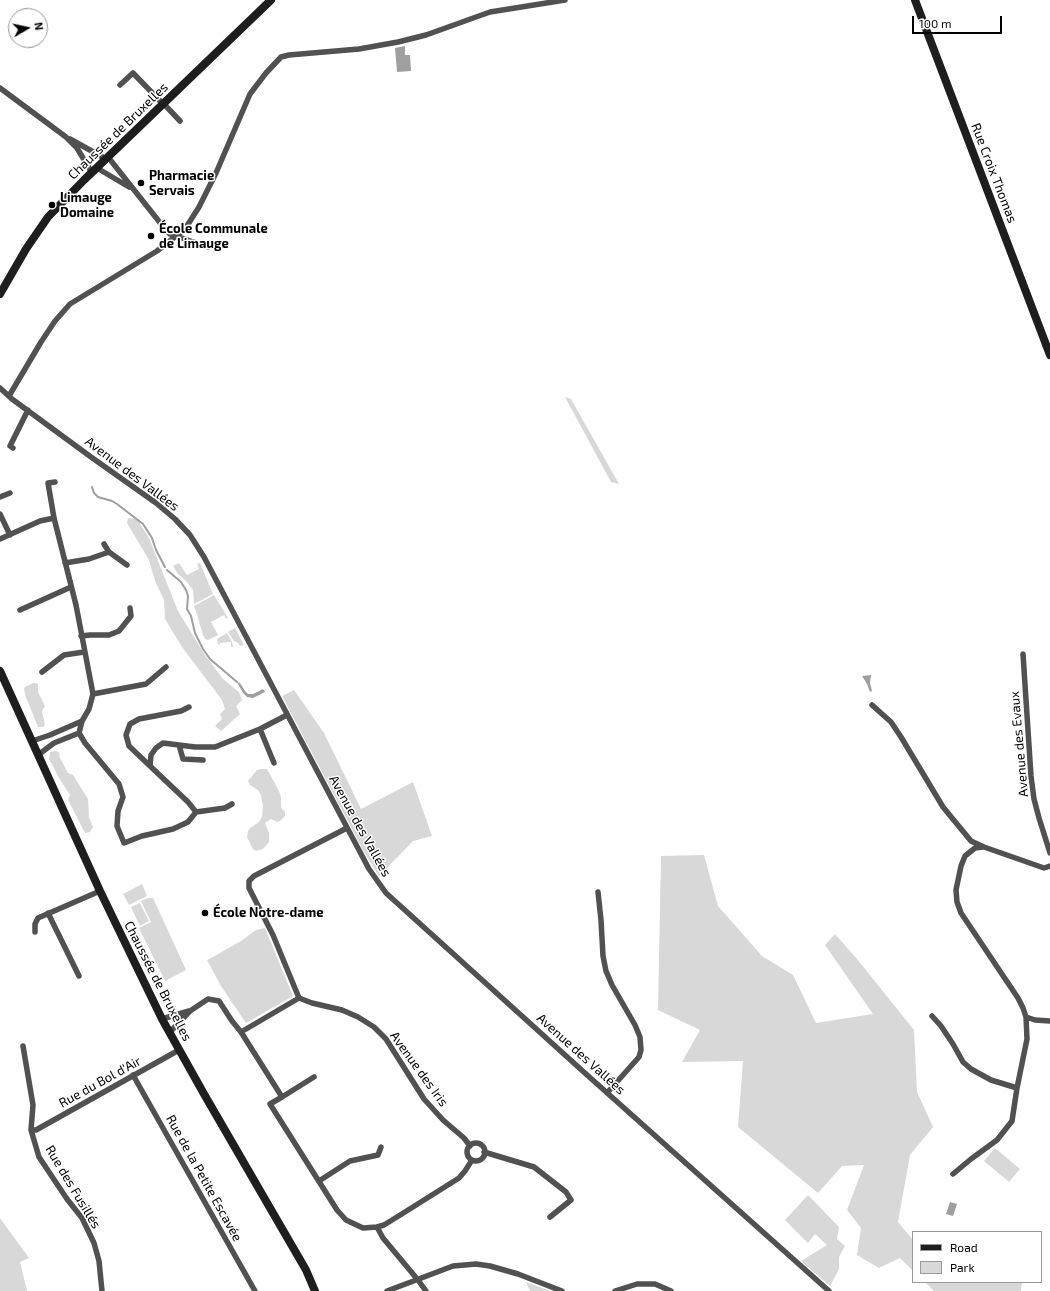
<!DOCTYPE html>
<meta charset="utf-8">
<style>
body{margin:0}
#map{position:relative;width:1050px;height:1291px;overflow:hidden;background:#fff;font-family:"Exo 2",sans-serif}
canvas{display:block}
.legend{position:absolute;left:912px;top:1231px;width:130px;height:52px;box-sizing:border-box;background:#fff;border:1px solid #999;margin:0;padding:5px 7px;list-style:none;font-size:12px;color:#000}
.legend li{display:flex;align-items:center;gap:8px;height:20px}
.legend b{width:20px;border:1px solid #999}
.north{position:absolute;left:8px;top:8px;width:40px;height:40px;box-sizing:border-box;background:#fff;border:1px solid #999;border-radius:50%;rotate:81deg;font-size:11px;font-weight:700;line-height:16px;text-align:center;color:#000}
.north::after{content:'';display:block;margin:auto;width:14px;height:18px;background:#000;clip-path:polygon(50% 0,100% 100%,50% 72%,0 100%)}
.scale{position:absolute;left:912px;top:16px;width:90px;height:18px;box-sizing:border-box;border:2px solid #000;border-top:0;padding-left:5px;font-size:12px;line-height:14px;white-space:nowrap;color:#000;-webkit-text-stroke:3px #fff;paint-order:stroke}
</style>
<div id="map">
<canvas width="1050" height="1291"></canvas>
<ul class="legend">
<li><b style="height:5px;background:#1e1e1e"></b>Road</li>
<li><b style="height:11px;background:#d8d8d8"></b>Park</li>
</ul>
<div class="north">N</div>
<div class="scale">100 m</div>
</div>
<script>
const ctx = document.querySelector('canvas').getContext('2d');
ctx.lineJoin = 'round';
function fill(path, color) { ctx.fillStyle = color; ctx.fill(path, 'evenodd'); }
const poly = rows => new Path2D(rows.map(r => 'M' + r).join(''));
function trace(path, color, width, dash) { ctx.strokeStyle = color; ctx.lineWidth = width; ctx.lineCap = dash ? 'butt' : 'round'; ctx.setLineDash(dash || []); ctx.stroke(path); }
function label(font, color, halo, rows, align = 'center') {
  ctx.font = font + ' "Exo 2",sans-serif'; ctx.lineWidth = 3; ctx.setLineDash([]); ctx.textBaseline = 'middle'; ctx.strokeStyle = halo; ctx.fillStyle = color; for (const [text, x, y, turn = 0] of rows) {
    ctx.save(); ctx.translate(x, y); ctx.rotate((+turn || 0) * Math.PI / 180); ctx.textAlign = isNaN(turn) ? turn : align; if (halo) ctx.strokeText(text, 0, 0); ctx.fillText(text, 0, 0); ctx.restore();
  }
}
fill(poly([
 [565,397,571,399,619,484,611,482],
 [128,518,137,519,149,538,178,611,205,655,223,679,239,692,242,700,236,706,240,714,221,731,215,726,222,719,220,714,225,709,222,700,182,647,165,619,164,600,155,581,149,560,127,523],
 [179,563,187,575,199,569,197,564,200,563,213,594,194,604,193,590,187,582,178,574,173,566],
 [214,595,228,618,226,619,224,615,211,622,218,635,208,640,205,639,203,635,197,614,194,606],
 [235,628,244,645,240,646,238,643,234,641,228,632],
 [227,633,232,642,233,647,231,647,231,642,220,643,220,644,218,645,217,639],
 [33,683,36,683,38,684,38,692,45,706,42,711,45,725,43,727,38,727,28,702,26,698,24,689,25,687],
 [294,690,324,733,361,809,413,782,432,836,413,841,379,876,364,852,282,696],
 [55,751,59,752,60,758,68,773,73,775,88,799,89,817,93,827,90,832,85,833,68,800,70,795,59,778,49,759,50,752],
 [262,769,267,769,279,791,281,797,281,807,285,812,285,816,280,821,277,822,271,819,265,823,269,833,269,842,263,849,256,851,253,849,247,837,248,831,250,828,259,822,262,817,263,806,261,795,258,790,250,785,248,781,257,770],
 [704,855,718,906,762,956,793,975,816,1023,873,1014,825,945,835,934,857,959,914,1030,917,1092,933,1127,910,1155,898,1222,913,1240,913,1271,900,1258,879,1268,857,1255,861,1228,847,1210,864,1165,842,1166,818,1193,738,1127,743,1061,682,1062,700,1030,658,1010,661,856],
 [142,884,147,896,129,905,123,894],
 [148,898,153,898,186,970,165,981,139,928,151,922,141,901],
 [140,903,149,921,140,926,131,907],
 [265,928,293,996,246,1023,221,986,207,960,211,958,241,941,256,930],
 [995,1148,1020,1169,1009,1182,984,1161],
 [808,1195,839,1227,837,1239,845,1246,839,1257,839,1269,830,1286,801,1261,827,1245,815,1234,808,1243,785,1220],
 [0,1218,29,1258,20,1262,27,1291,0,1291],
 [526,1282,550,1291,530,1291],
 [925,1282,1022,1282,1021,1291,934,1291]
]), '#d8d8d8');
fill(poly([
 [405,46,405,55,410,55,411,71,397,72,395,48],
 [871,675,870,683,872,691,870,692,867,684,862,676],
 [237,682,240,683,245,691,248,694,253,694,263,689,265,692,253,698,247,697,243,693],
 [950,1202,957,1204,953,1216,946,1214]
]), '#9f9f9f');
trace(poly([
 [92,487,94,493,98,497,112,501,117,504,143,524,152,538,156,550,165,567],
 [167,570,181,582,186,590,188,596,187,609,191,616,195,633,203,649,210,659,237,682]
]), '#9f9f9f', 2);
trace(poly([
 [120,85,133,73,163,104],
 [0,88,66,137,77,148,92,173],
 [163,103,180,121],
 [70,139,106,159],
 [108,157,165,229,170,234,208,247],
 [97,168,129,187],
 [0,388,12,399,91,457,156,503,175,519,190,535,204,557,369,869,386,893,586,1074,829,1291],
 [9,396,41,342,55,321,70,304,157,251,185,229,199,207,216,173,250,94,266,73,281,57,289,55,359,49,398,42,426,35,490,12,565,0],
 [13,448,10,446,28,410],
 [55,482,48,483,54,518,76,605,93,694,89,709,82,721,79,733,85,743,119,784,123,797,118,811,117,826,124,843,142,836,173,829,188,822,196,812,188,802,150,766,151,755,156,748,163,743,195,747,215,747,260,729,287,715],
 [0,497,10,493],
 [0,514,10,535],
 [0,539,40,521,54,518],
 [104,544,109,552],
 [65,563,89,559,109,552,127,565],
 [20,610,71,587],
 [81,636,90,635,109,635,119,631,131,616,130,608],
 [1023,654,1031,776,1034,799,1039,818,1050,853],
 [42,672,64,655,84,652],
 [93,694,146,684,166,667],
 [872,705,891,722,901,737,943,807,971,841,984,847,1044,868,1050,866],
 [260,729,274,763],
 [32,741,50,735,82,721],
 [179,745,183,759,203,760],
 [38,755,54,743,79,733],
 [150,766,129,746,126,735,130,724,139,719,181,711,189,707],
 [196,812,225,808,232,804],
 [347,828,254,876,249,881,249,888,273,935,299,998,312,1003,342,1010,358,1017,374,1027,386,1039,424,1099,443,1120,464,1138,470,1146],
 [983,847,975,848,965,856,961,866,956,890,957,902,961,913,1018,998,1023,1008,1026,1017,1035,1020,1050,1021],
 [598,892,601,920,603,956,606,971,612,985,635,1025,640,1037,641,1050,639,1057,607,1093],
 [48,913,79,976],
 [35,932,35,924,38,918,100,891],
 [932,1016,941,1026,953,1044,963,1062,971,1069,991,1080,1017,1088],
 [162,1019,189,1011],
 [241,1032,299,998],
 [169,1033,190,1011,208,999,219,1001,232,1021,241,1032,282,1097,270,1104,337,1210,346,1220,363,1228,377,1227,384,1225,405,1212,459,1178,465,1171,472,1160],
 [23,1046,33,1105,31,1130,39,1157,67,1199,82,1218,94,1243,99,1261,102,1291],
 [133,1075,255,1291],
 [282,1097,314,1077],
 [31,1130,36,1130,179,1050],
 '467 1152a9 9 0 1 1 18 0a9 9 0 1 1-18 0Z',
 [484,1152,534,1167,566,1192,571,1200,550,1217],
 [953,1174,971,1159,997,1140,1012,1121,1017,1088,1027,1039,1026,1017],
 [319,1181,350,1161,378,1155,381,1147],
 [377,1227,383,1238,418,1280,426,1291],
 [387,1291,453,1266,476,1264,490,1266,518,1274,562,1291],
 [615,1291,637,1284,655,1284,671,1291]
]), '#515151', 5.5);
trace(poly([
 [915,0,1050,355],
 [0,294,26,249,48,217,84,180,271,0],
 [0,671,100,891,162,1019,204,1094,306,1270,315,1291]
]), '#1e1e1e', 8);
for (const [x, y, r, color] of [
 [141,183,4,"#000"],
 [52,205,4,"#000"],
 [151,236,4,"#000"],
 [205,913,4,"#000"]
]) { const dot = new Path2D(); dot.arc(x, y, r, 0, 2 * Math.PI); ctx.fillStyle = color; ctx.fill(dot); trace(dot, '#fff', 1.5); }
label('13px', '#000', '#fff', [
 ["Chaussée de Bruxelles",118,131,-44],
 ["Rue Croix Thomas",994,173,69],
 ["Avenue des Vallées",132,474,37],
 ["Avenue des Evaux",1019,744,-95],
 ["Avenue des Vallées",360,826,61],
 ["Chaussée de Bruxelles",158,981,63],
 ["Avenue des Vallées",581,1054,42],
 ["Avenue des Iris",419,1069,54],
 ["Rue du Bol d'Air",100,1082,-29],
 ["Rue de la Petite Escavée",204,1178,61],
 ["Rue des Fusillés",73,1187,59]
]);
label('bold 13px', '#000', '#fff', [
 ["Pharmacie",149,176],
 ["Servais",149,191],
 ["Limauge",60,198],
 ["Domaine",60,213],
 ["École Communale",159,229],
 ["de Limauge",159,244],
 ["École Notre-dame",213,913]
], 'left');
</script>
